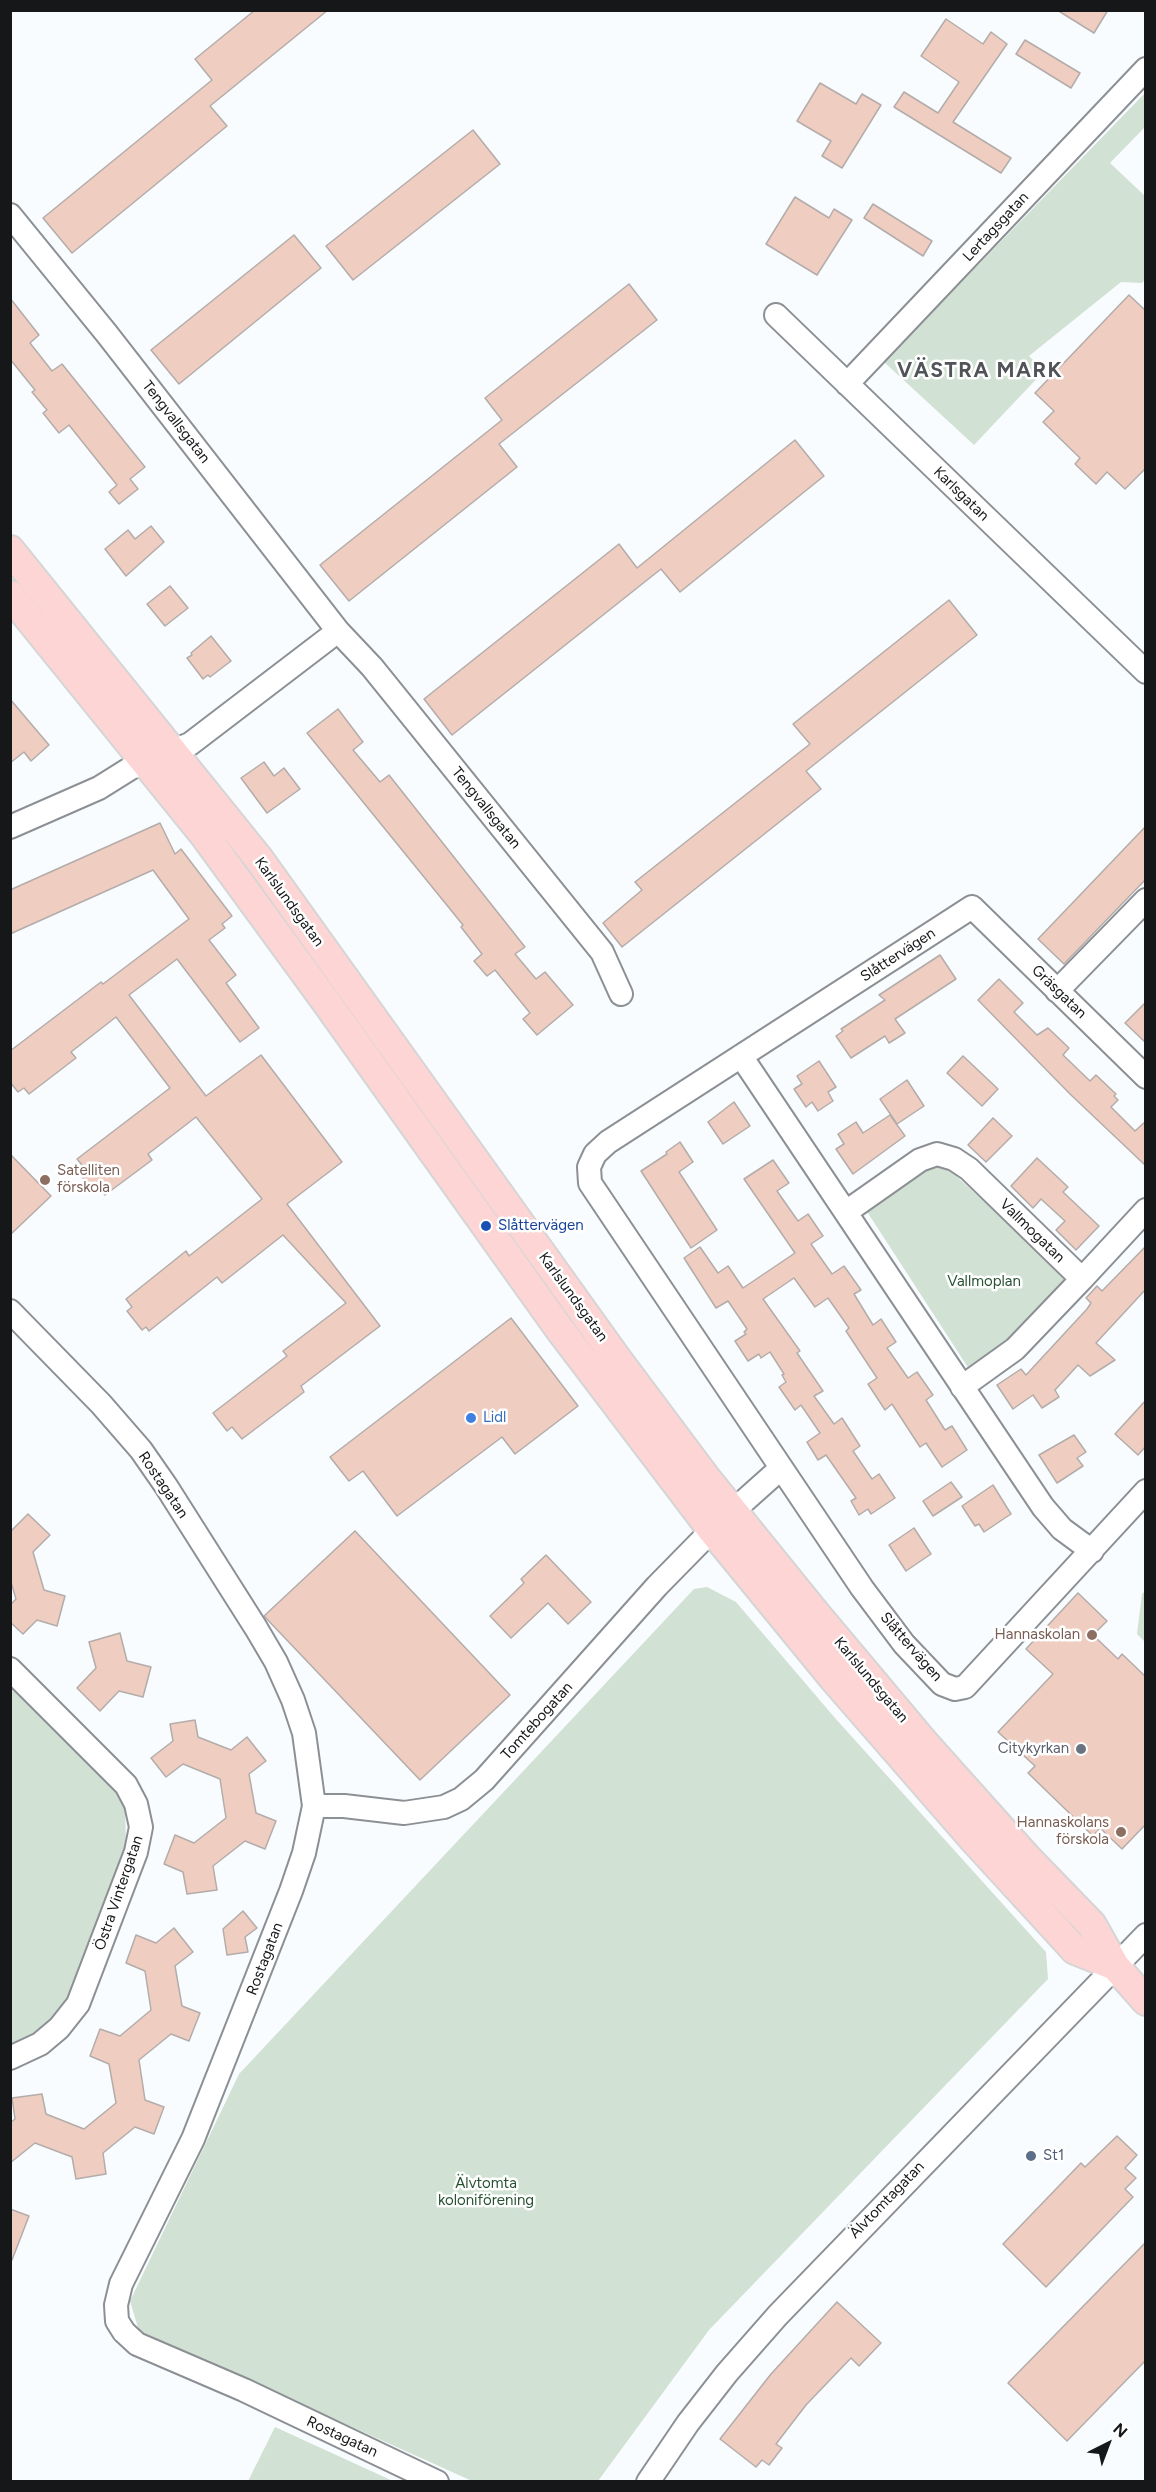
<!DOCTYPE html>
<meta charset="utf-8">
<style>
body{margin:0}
#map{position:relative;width:1156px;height:2492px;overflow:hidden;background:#f9fcff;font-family:Figtree,sans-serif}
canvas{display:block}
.frame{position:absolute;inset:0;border:12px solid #151719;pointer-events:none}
.north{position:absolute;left:1078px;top:2414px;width:60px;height:60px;-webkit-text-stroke:4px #fff;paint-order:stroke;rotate:42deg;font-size:16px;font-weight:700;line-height:24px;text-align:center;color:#151719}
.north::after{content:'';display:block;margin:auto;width:21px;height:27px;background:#151719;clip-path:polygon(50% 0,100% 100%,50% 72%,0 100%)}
</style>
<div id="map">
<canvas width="1156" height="2492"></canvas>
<div class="frame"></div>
<div class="north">N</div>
</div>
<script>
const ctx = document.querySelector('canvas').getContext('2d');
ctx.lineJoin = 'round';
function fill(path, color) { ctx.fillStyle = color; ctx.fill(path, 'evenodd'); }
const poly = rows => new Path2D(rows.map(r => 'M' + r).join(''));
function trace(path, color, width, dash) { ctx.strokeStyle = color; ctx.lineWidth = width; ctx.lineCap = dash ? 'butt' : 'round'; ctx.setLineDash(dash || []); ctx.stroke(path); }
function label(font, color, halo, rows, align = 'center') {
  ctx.font = font + ' Figtree,sans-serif'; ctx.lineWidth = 5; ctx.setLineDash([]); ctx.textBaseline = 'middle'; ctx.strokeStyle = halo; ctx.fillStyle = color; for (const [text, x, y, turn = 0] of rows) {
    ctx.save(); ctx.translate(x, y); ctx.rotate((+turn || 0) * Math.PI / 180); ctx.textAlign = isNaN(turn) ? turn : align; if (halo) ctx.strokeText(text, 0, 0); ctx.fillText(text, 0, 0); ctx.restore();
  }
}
fill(poly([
 [1145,93,1145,127,1110,163,1145,196,1145,279,1142,283,1121,282,1029,356,1044,371,974,445,884,362],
 [939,1160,1066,1277,1014,1338,969,1369,864,1207],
 [707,1587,736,1602,835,1718,1046,1952,1048,1979,709,2330,598,2481,472,2481,139,2331,130,2301,239,2074,694,1589],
 [1145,1591,1145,1642,1137,1634,1142,1594],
 [11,1683,104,1774,125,1803,126,1846,67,2003,51,2026,11,2046],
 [275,2427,393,2481,248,2481]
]), '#d1e1d3');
const building = poly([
 [255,10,328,10,210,106,227,126,72,253,43,218,212,80,195,59,255,10],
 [1057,10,1108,10,1094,33,1057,10],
 [946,19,983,44,991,32,1007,44,953,122,1011,158,1001,173,894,107,904,92,938,113,959,82,921,56,946,19],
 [1025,40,1080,73,1071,88,1016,54,1025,40],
 [820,83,856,104,862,94,881,105,842,168,822,156,831,141,797,121,820,83],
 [473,130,500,164,353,280,326,246,473,130],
 [795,197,829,218,834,209,852,220,817,275,766,244,795,197],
 [873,204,932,241,923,256,864,218,873,204],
 [294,235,321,268,179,384,151,350,294,235],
 [629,284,657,320,499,444,517,467,349,601,320,565,502,420,485,398,629,284],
 [1129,295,1146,311,1146,468,1125,489,1107,472,1096,484,1075,464,1080,458,1043,422,1054,411,1035,393,1129,295],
 [10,298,39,335,30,343,52,371,62,364,145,467,130,479,138,489,119,504,109,492,117,485,69,425,59,433,43,413,47,410,32,392,35,390,10,359,10,298],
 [795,440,824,476,680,592,661,569,452,735,424,699,619,544,637,568,795,440],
 [151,526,164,542,126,576,105,549,128,530,135,539,151,526],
 [170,586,188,608,165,626,147,604,170,586],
 [949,600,977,635,806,771,821,789,622,947,603,923,642,890,635,882,810,744,793,724,949,600],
 [211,636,231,661,210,677,208,675,203,679,187,658,192,655,191,653,211,636],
 [10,699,49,745,31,761,24,752,10,763,10,699],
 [338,709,363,742,353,750,380,782,389,775,525,947,515,954,536,979,545,972,573,1005,537,1035,523,1019,530,1013,495,970,487,976,474,961,482,954,461,927,463,925,307,733,338,709],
 [264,762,274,776,284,768,300,789,267,813,241,778,264,762],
 [160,823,175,854,181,849,232,916,222,924,225,928,209,940,236,975,226,983,259,1028,240,1042,177,959,129,995,206,1096,261,1055,342,1162,287,1204,380,1326,301,1386,304,1392,242,1439,232,1427,227,1431,213,1413,287,1356,283,1351,346,1303,283,1235,222,1283,217,1277,149,1331,146,1327,142,1330,127,1311,132,1307,126,1299,186,1251,189,1256,262,1199,196,1117,148,1154,152,1160,105,1195,101,1189,95,1193,76,1169,82,1165,77,1159,170,1088,116,1017,71,1052,76,1058,29,1094,24,1088,18,1092,10,1082,10,1051,101,982,103,984,189,919,153,870,10,934,10,890,160,823],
 [1146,826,1146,879,1064,964,1038,939,1146,826],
 [940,955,956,979,895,1019,905,1033,889,1043,885,1036,851,1058,836,1036,843,1031,841,1029,885,1000,879,995,940,955],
 [999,979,1023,1003,1014,1012,1037,1035,1048,1028,1069,1048,1063,1055,1090,1081,1096,1075,1116,1094,1114,1096,1118,1100,1111,1107,1135,1131,1146,1121,1146,1166,1070,1094,978,1000,999,979],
 [1146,1002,1146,1043,1125,1023,1146,1002],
 [963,1056,998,1089,982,1106,947,1073,963,1056],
 [819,1061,836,1087,828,1092,833,1101,818,1111,812,1102,806,1107,794,1089,802,1084,797,1076,819,1061],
 [907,1080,924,1106,897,1124,880,1099,907,1080],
 [734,1102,750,1126,723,1144,708,1122,734,1102],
 [890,1115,905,1136,853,1174,836,1149,844,1144,838,1134,856,1122,863,1133,890,1115],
 [993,1118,1012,1136,986,1162,968,1145,993,1118],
 [680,1142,693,1162,679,1172,717,1230,691,1248,641,1171,667,1154,666,1152,680,1142],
 [10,1154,51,1196,10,1235,10,1154],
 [1037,1158,1068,1187,1063,1192,1099,1226,1076,1250,1056,1230,1065,1221,1041,1199,1033,1208,1011,1186,1037,1158],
 [773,1160,789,1183,777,1191,798,1221,808,1214,823,1236,811,1244,832,1274,844,1266,861,1290,854,1294,873,1325,881,1319,896,1342,887,1348,908,1378,917,1372,933,1395,926,1400,945,1430,952,1426,967,1450,942,1467,926,1443,920,1447,892,1404,885,1410,868,1384,877,1378,846,1331,849,1328,828,1298,815,1307,794,1278,763,1299,800,1351,797,1353,823,1391,814,1396,834,1424,842,1418,860,1446,853,1451,872,1479,879,1474,895,1498,871,1514,868,1509,859,1515,851,1501,856,1498,826,1455,818,1460,807,1442,820,1433,801,1405,795,1410,779,1387,786,1382,782,1375,784,1374,770,1352,761,1358,759,1354,748,1361,735,1341,746,1334,744,1332,747,1329,728,1301,716,1308,684,1258,700,1247,718,1273,728,1266,743,1288,795,1253,744,1179,773,1160],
 [1146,1246,1146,1289,1096,1343,1115,1360,1090,1376,1078,1365,1055,1390,1059,1397,1042,1408,1033,1395,1013,1409,997,1385,1021,1369,1026,1375,1087,1309,1091,1303,1086,1298,1097,1286,1102,1291,1146,1246],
 [511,1318,578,1406,515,1454,502,1437,397,1516,363,1471,349,1481,330,1457,511,1318],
 [1146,1400,1146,1446,1138,1455,1115,1434,1146,1400],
 [1074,1435,1086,1452,1077,1458,1083,1466,1057,1483,1039,1455,1074,1435],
 [951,1482,962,1497,933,1516,923,1501,951,1482],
 [993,1485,1011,1514,984,1532,979,1524,975,1526,962,1506,993,1485],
 [28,1514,50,1535,33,1552,44,1590,65,1596,57,1626,37,1620,23,1634,10,1622,10,1605,16,1599,10,1579,10,1532,28,1514],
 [914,1528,931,1554,906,1571,889,1545,914,1528],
 [355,1531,510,1695,420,1780,264,1616,355,1531],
 [546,1555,591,1602,568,1624,548,1603,511,1638,490,1616,524,1583,521,1579,546,1555],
 [1078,1593,1107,1621,1093,1635,1118,1659,1122,1654,1146,1677,1146,1824,1122,1849,1100,1828,1093,1836,1028,1773,1035,1766,998,1732,1053,1674,1026,1649,1078,1593],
 [120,1633,127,1661,151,1667,143,1697,119,1691,100,1711,77,1688,96,1668,89,1642,120,1633],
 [195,1720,198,1737,231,1750,247,1737,266,1761,249,1774,256,1813,276,1821,265,1849,245,1841,213,1866,217,1890,187,1894,183,1872,164,1864,175,1835,194,1843,226,1818,220,1779,183,1764,166,1777,151,1758,173,1741,170,1724,195,1720],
 [243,1911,257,1928,245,1937,248,1952,227,1955,223,1929,243,1911],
 [174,1928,193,1952,175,1966,182,2006,200,2013,189,2041,171,2034,139,2060,145,2100,164,2107,154,2134,135,2127,103,2153,106,2174,76,2179,72,2157,35,2143,10,2163,10,2123,15,2119,12,2098,42,2094,46,2114,84,2129,116,2103,109,2064,90,2056,100,2029,120,2036,151,2010,145,1971,126,1963,136,1935,156,1943,174,1928],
 [1117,2136,1137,2155,1125,2168,1136,2178,1125,2189,1133,2197,1046,2287,1003,2244,1081,2163,1085,2167,1117,2136],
 [10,2209,29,2216,12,2260,10,2260,10,2209],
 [1146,2242,1146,2360,1067,2441,1008,2383,1146,2242],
 [837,2302,881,2343,859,2366,851,2358,806,2405,776,2444,782,2448,769,2465,762,2460,756,2467,720,2439,771,2374,837,2302]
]);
fill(building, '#efcec1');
trace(building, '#b3acaa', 1.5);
const minor = poly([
 [10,215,107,334,338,631,372,667,602,952,621,994],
 [776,315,1146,672],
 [847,384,1146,69],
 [173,751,190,744,338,631],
 [10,827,99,788,131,768,146,761],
 [1057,991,1146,900],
 [741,1056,1043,1507,1062,1529,1092,1551],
 [1146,1077,972,907,608,1142,595,1154,589,1167,590,1183,862,1588,904,1644,942,1684,955,1689,965,1687,1146,1491],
 [846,1212,920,1160,937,1154,954,1159,969,1169,1082,1279,1015,1349,962,1387],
 [1082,1279,1146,1210],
 [10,1311,101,1404,141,1450,166,1486,256,1628,276,1662,293,1700,304,1733,314,1806,304,1853,291,1891,193,2139,121,2284,116,2305,117,2321,124,2332,137,2344,244,2390,437,2482],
 [733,1511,780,1469],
 [10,1669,126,1785,136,1804,141,1827,136,1852,78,2004,59,2028,40,2044,10,2058],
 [314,1806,344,1806,404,1813,444,1807,461,1799,484,1780,657,1586,712,1530],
 [648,2482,688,2423,727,2373,778,2315,1146,1935]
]);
const major = poly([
 [10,550,259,859,617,1359,706,1478,816,1614,926,1745,1028,1859,1092,1925,1115,1966,1146,2001],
 [10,595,205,836,327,1003,558,1327,712,1530,834,1679,975,1841,1075,1950,1115,1966]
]);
trace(minor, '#8c9095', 26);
trace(major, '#d5d5d6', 32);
trace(minor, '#fff', 22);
trace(major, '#fcd5d4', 28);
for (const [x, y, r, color] of [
 [45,1180,6,"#8d6e63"],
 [486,1226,6,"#1a4fb4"],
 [471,1418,6,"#3f7fe0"],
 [1092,1635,6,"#8d6e63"],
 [1081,1749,6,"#6b7280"],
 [1121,1832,6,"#8d6e63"],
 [1031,2156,6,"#5c6f8a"]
]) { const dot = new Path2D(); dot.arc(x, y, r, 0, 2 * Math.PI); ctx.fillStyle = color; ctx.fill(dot); trace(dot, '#fff', 2); }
label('15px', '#151719', '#fff', [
 ["Lertagsgatan",996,227,-47],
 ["Tengvallsgatan",176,422,52],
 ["Karlsgatan",961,494,44],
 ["Tengvallsgatan",486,808,51],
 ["Karlslundsgatan",289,902,54],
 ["Slåttervägen",898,955,-33],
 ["Gräsgatan",1059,992,44],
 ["Vallmogatan",1032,1231,44],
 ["Karlslundsgatan",573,1297,54],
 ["Rostagatan",163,1485,56],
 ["Slåttervägen",911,1647,49],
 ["Karlslundsgatan",871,1680,50],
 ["Tomtebogatan",537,1721,-48],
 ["Östra Vintergatan",119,1893,-71],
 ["Rostagatan",265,1959,-69],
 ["Älvtomtagatan",887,2200,-46],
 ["Rostagatan",342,2437,25]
]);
label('15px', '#785e54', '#fff', [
 ["Satelliten",57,1171,"left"],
 ["förskola",57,1188,"left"],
 ["Hannaskolan",1080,1635],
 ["Hannaskolans",1109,1823],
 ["förskola",1109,1840]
], 'right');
label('15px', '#164399', '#fff', [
 ["Slåttervägen",498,1226]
], 'left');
label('15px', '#275232', '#fff', [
 ["Vallmoplan",984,1282],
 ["Älvtomta",486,2184],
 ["koloniförening",486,2201]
]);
label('15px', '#366cbe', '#fff', [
 ["Lidl",483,1418]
], 'left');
label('15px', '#5b616d', '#fff', [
 ["Citykyrkan",1069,1749]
], 'right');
label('15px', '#4e5e75', '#fff', [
 ["St1",1043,2156]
], 'left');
ctx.letterSpacing = '1.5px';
label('bold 21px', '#505358', '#fff', [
 ["VÄSTRA MARK",980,371]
]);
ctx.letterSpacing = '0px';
</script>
